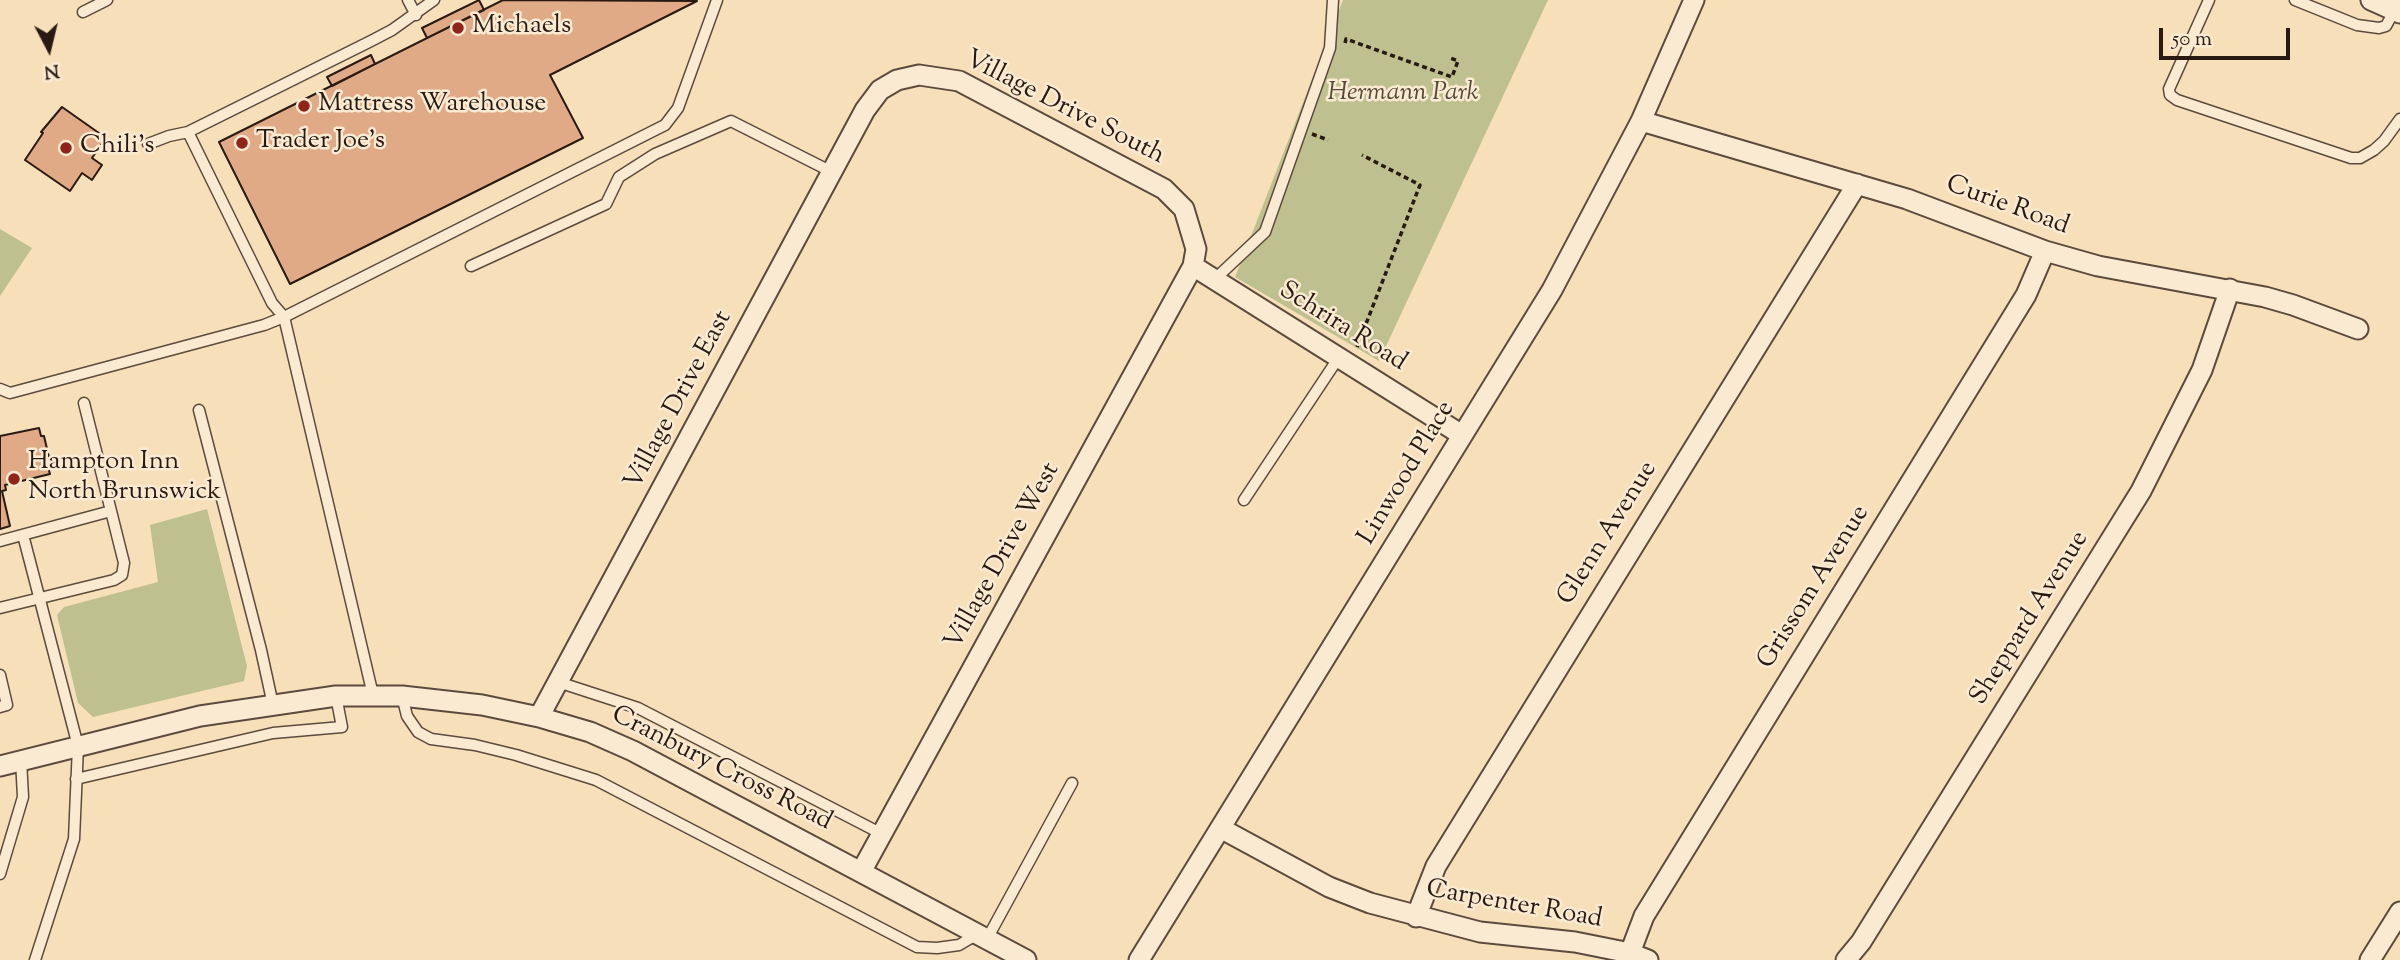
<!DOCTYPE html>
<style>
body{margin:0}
#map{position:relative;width:2400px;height:960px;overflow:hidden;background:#f7dfba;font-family:"Sorts Mill Goudy",serif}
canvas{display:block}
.north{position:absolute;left:14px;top:14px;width:70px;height:70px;-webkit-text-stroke:5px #faead2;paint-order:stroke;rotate:173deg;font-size:19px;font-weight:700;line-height:28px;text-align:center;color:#281a13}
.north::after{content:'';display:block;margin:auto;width:24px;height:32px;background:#281a13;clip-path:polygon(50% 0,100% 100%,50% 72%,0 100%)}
.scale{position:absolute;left:2159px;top:28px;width:131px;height:32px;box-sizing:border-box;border:4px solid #281a13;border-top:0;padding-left:9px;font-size:21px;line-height:24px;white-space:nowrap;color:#281a13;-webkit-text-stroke:5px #faead2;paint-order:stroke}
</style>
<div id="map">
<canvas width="2400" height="960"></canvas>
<div class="north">N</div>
<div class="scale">50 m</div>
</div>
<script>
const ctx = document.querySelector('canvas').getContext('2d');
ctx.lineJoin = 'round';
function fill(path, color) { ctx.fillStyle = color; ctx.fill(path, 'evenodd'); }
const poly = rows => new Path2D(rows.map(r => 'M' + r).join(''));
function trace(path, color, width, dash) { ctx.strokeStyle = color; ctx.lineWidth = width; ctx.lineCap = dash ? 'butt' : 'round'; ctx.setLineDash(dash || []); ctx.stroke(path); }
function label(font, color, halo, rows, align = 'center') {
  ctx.font = font + ' "Sorts Mill Goudy",serif'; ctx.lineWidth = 5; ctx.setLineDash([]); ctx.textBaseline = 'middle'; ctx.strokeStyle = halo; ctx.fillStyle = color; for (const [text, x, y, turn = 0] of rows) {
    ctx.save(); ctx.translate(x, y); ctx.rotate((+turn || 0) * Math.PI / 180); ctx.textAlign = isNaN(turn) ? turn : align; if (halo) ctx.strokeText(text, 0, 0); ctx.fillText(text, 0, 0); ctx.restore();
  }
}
fill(poly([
 [1343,0,1548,0,1379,361,1235,277],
 [0,229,32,248,0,296],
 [207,509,247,666,244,681,93,717,78,703,57,615,64,607,158,582,150,525]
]), '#bec18f');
const building = poly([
 [479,0,484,10,427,38,422,28,479,0],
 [503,0,697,1,550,75,583,138,290,284,219,142,503,0],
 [371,55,375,64,332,86,327,77,371,55],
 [62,107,106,138,92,158,102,165,92,180,82,173,70,191,25,160,43,133,41,132,62,107],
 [39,428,41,436,44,436,51,466,48,467,50,474,5,485,6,490,2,491,10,526,0,529,0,436,39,428]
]);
fill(building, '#e0aa86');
trace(building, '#281a13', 2);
const service = poly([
 [408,0,416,15],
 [2209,0,2169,89,2170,95,2177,100,2351,158,2360,158,2374,150,2384,141,2400,119],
 [2295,0,2357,25,2379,28,2386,26,2400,0],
 [83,12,107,0],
 [188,132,272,303,284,317,373,695],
 [148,144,169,136,188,132,371,41,392,30,434,0],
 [471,266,606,204,619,177,655,154,731,121,832,172],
 [1215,279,1265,232,1330,48,1333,0],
 [0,389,10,393,264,325,284,317,665,125,678,108,717,0],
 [199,410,261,650,273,705],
 [1244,500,1339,357],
 [23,535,78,746,74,839,35,960],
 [0,541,111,511],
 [0,608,114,580,122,575,124,563,84,403],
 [0,675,7,705,0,707],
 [558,682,638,708,882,834],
 [402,696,407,716,418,732,431,739,475,745,516,755,596,780,917,947,937,948,959,945,976,935],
 [76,779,273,733,342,727,336,696],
 [0,874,23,797,21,760],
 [987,939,1072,783]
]);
const minor = poly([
 [2371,0,2400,13],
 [1641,121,1907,199,2045,251,2098,266,2265,297,2293,305,2358,329],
 [1193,266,1462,435],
 [539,717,865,110,880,90,897,80,919,75,959,81,1164,189,1184,209,1196,249,1193,266,861,872],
 [0,766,200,716,336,696,402,696,482,705,539,717,590,732,633,751,1026,960],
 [1222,829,1329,887,1370,903,1480,932,1575,942,1630,953,1648,960],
 [1416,917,1436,866,1857,184],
 [1630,953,1644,916,2026,295,2045,251],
 [1139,960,1552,290,1641,121,1694,0],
 [1846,960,1861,942,2141,491,2202,370,2230,289],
 [2370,960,2400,912]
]);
trace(service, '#5c4b3d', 13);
trace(minor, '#5c4b3d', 23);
trace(poly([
 [1345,43,1346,39,1452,77,1458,61,1450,58],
 [1312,134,1328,140],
 [1357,347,1420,185,1362,155]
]), '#281a13', 3.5, [5, 3.5]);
trace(service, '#faead2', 10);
trace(minor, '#faead2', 19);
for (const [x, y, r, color] of [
 [458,28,7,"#8f2418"],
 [304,106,7,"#8f2418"],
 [242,143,7,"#8f2418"],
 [66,148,7,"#8f2418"],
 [14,479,7,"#8f2418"]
]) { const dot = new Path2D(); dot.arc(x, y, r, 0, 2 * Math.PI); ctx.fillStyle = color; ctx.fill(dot); trace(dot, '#faead2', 2.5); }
label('26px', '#281a13', '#faead2', [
 ["Michaels",472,28],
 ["Mattress Warehouse",318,106],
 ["Trader Joe's",256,143],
 ["Chili's",80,148],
 ["Hampton Inn",28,464],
 ["North Brunswick",28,494]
], 'left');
label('italic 26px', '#554c38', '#faead2', [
 ["Hermann Park",1403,95]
]);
label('26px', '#281a13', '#faead2', [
 ["Village Drive South",1064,109,27],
 ["Curie Road",2007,207,20],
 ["Schrira Road",1342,328,32],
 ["Village Drive East",680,401,-62],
 ["Linwood Place",1408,474,-59],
 ["Glenn Avenue",1609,534,-58],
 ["Village Drive West",1004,557,-61],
 ["Grissom Avenue",1815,588,-58],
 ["Sheppard Avenue",2031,619,-58],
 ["Cranbury Cross Road",721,770,27],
 ["Carpenter Road",1514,906,10]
]);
</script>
